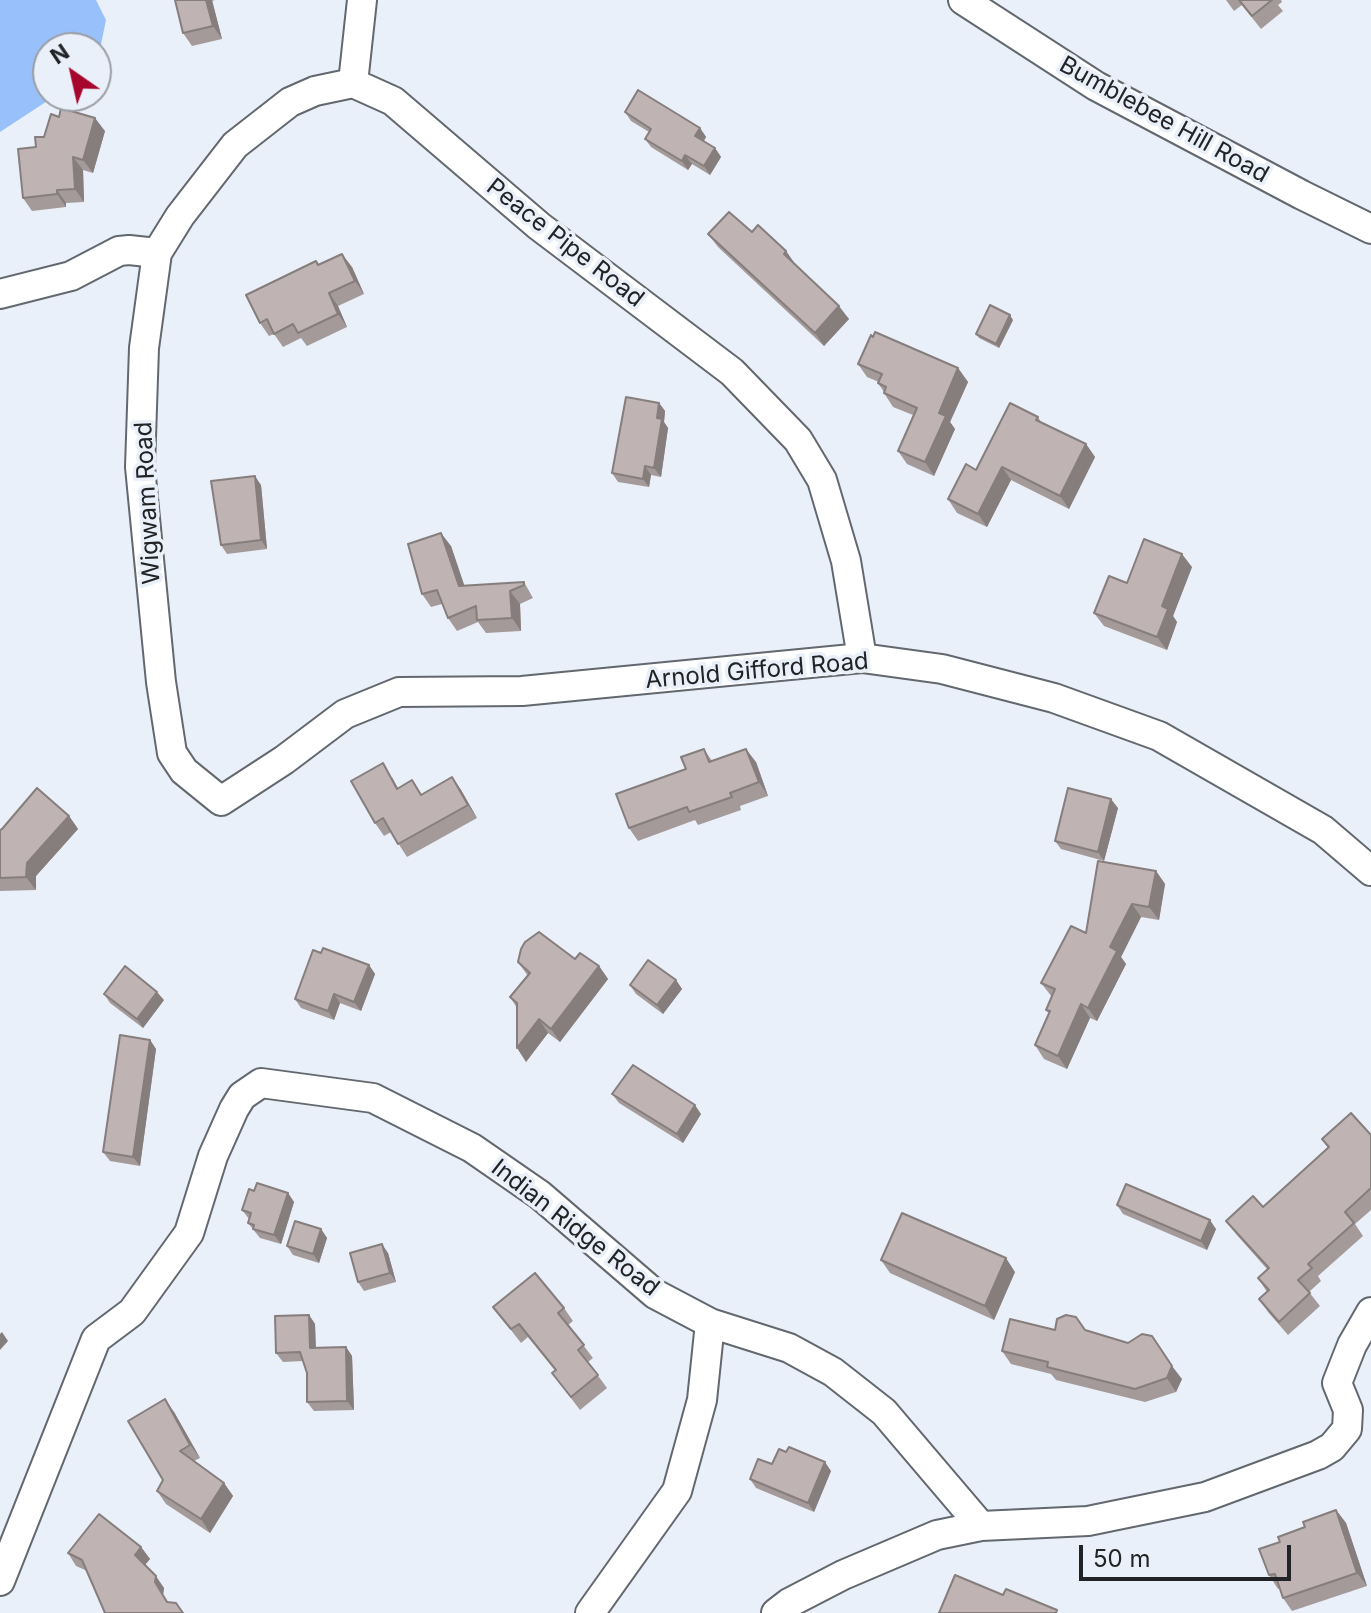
<!DOCTYPE html>
<style>
body{margin:0}
#map{position:relative;width:1371px;height:1613px;overflow:hidden;background:#eaf0f9;font-family:Inter,sans-serif}
canvas{display:block}
.north{position:absolute;left:32px;top:32px;width:80px;height:80px;box-sizing:border-box;background:#eaf0f9;border:2px solid #9a9ea5;border-radius:50%;rotate:326deg;font-size:22px;font-weight:700;line-height:32px;text-align:center;color:#212326}
.north::after{content:'';display:block;margin:auto;width:28px;height:36px;background:#a5082c;clip-path:polygon(50% 0,100% 100%,50% 72%,0 100%)}
.scale{position:absolute;left:1079px;top:1545px;width:212px;height:36px;box-sizing:border-box;border:4px solid #212326;border-top:0;padding-left:10px;font-size:24px;line-height:28px;white-space:nowrap;color:#212326;-webkit-text-stroke:6px #eaf0f9;paint-order:stroke}
</style>
<div id="map">
<canvas width="1371" height="1613"></canvas>
<div class="north">N</div>
<div class="scale">50 m</div>
</div>
<script>
const ctx = document.querySelector('canvas').getContext('2d');
ctx.lineJoin = 'round';
function fill(path, color) { ctx.fillStyle = color; ctx.fill(path, 'evenodd'); }
const poly = rows => new Path2D(rows.map(r => 'M' + r).join(''));
function trace(path, color, width, dash) { ctx.strokeStyle = color; ctx.lineWidth = width; ctx.lineCap = dash ? 'butt' : 'round'; ctx.setLineDash(dash || []); ctx.stroke(path); }
function label(font, color, halo, rows, align = 'center') {
  ctx.font = font + ' Inter,sans-serif'; ctx.lineWidth = 7; ctx.setLineDash([]); ctx.textBaseline = 'middle'; ctx.strokeStyle = halo; ctx.fillStyle = color; for (const [text, x, y, turn = 0] of rows) {
    ctx.save(); ctx.translate(x, y); ctx.rotate((+turn || 0) * Math.PI / 180); ctx.textAlign = isNaN(turn) ? turn : align; if (halo) ctx.strokeText(text, 0, 0); ctx.fillText(text, 0, 0); ctx.restore();
  }
}
fill(poly([
 [0,0,96,0,106,20,97,64,96,48,48,48,48,96,55,96,0,132]
]), '#98c1fc');
const street = poly([
 [963,0,1096,86,1302,195,1371,229],
 [353,83,362,0],
 [157,253,180,216,235,145,290,102,315,91,353,83,393,101,539,226,732,372,798,440,822,480,846,561,862,658],
 [0,294,71,276,119,251,129,250,157,253,144,348,140,467,161,682,172,753,184,771,221,801,284,760,345,714,399,692,522,691,862,658,942,669,1054,698,1159,736,1323,830,1371,871],
 [0,1581,96,1339,132,1312,189,1233,213,1156,234,1109,242,1096,261,1083,373,1098,472,1148,540,1195,655,1294,710,1323,789,1348,833,1372,884,1412,981,1526],
 [590,1613,677,1491,702,1400,710,1323],
 [776,1613,789,1603,843,1575,937,1535,981,1526,1088,1521,1205,1497,1318,1455,1332,1447,1347,1429,1348,1410,1337,1383,1352,1345,1371,1312]
]);
trace(street, '#63686f', 32);
trace(street, '#fff', 28);
fill(poly([
 [175,0,215,0,212,1,222,39,192,46,183,33],
 [1226,0,1281,0,1282,2,1278,5,1283,11,1261,29,1242,5,1234,11],
 [625,112,700,128,706,137,704,141,715,148,721,157,710,175,692,164,688,170,651,147,645,139,649,132,631,121],
 [105,131,93,173,83,170,84,202,66,203,66,207,32,211,23,198,36,147,44,137],
 [752,232,786,251,795,264,849,319,824,346,718,247,708,234],
 [316,261,319,265,352,267,364,294,338,306,347,327,307,346,301,338,283,347,274,334,269,336,260,323],
 [1013,320,999,348,979,338,976,334],
 [873,337,958,368,968,382,950,422,955,429,934,476,907,464,898,451,913,415,893,407,884,393,884,392,878,383,879,382,867,377,858,364],
 [659,403,665,411,664,422,668,428,661,477,651,475,649,487,618,482,612,473],
 [1038,417,1041,422,1086,444,1095,457,1069,509,1011,480,987,527,957,513,948,499,976,470],
 [261,485,267,549,227,554,221,545],
 [451,546,464,586,524,582,533,598,520,604,521,631,486,633,478,622,457,631,448,618,442,604,431,607,422,594],
 [1192,567,1173,616,1177,622,1167,650,1104,626,1094,613,1127,583],
 [704,749,712,761,756,762,768,796,740,806,741,810,698,825,695,820,638,841,629,828,686,769],
 [392,777,398,788,422,794,452,777,461,790,477,818,407,857,391,832,384,836,375,823],
 [1118,808,1104,861,1061,849,1055,841],
 [69,816,78,829,36,876,36,890,0,891,0,830],
 [1156,871,1165,884,1159,920,1141,917,1121,957,1126,964,1097,1021,1090,1018,1067,1069,1044,1059,1035,1045,1049,1014,1046,1010,1052,997,1041,983,1086,933],
 [575,959,599,966,608,979,560,1042,548,1033,526,1062,517,1008,510,997,528,976,518,962],
 [369,965,375,974,361,1011,340,1003,334,1020,301,1008,295,999],
 [676,980,682,989,663,1014,636,994,630,985],
 [104,994,164,1000,143,1028,110,1003],
 [150,1040,156,1049,140,1166,110,1161,103,1152],
 [612,1094,701,1114,683,1143,619,1103],
 [1371,1135,1371,1210,1355,1224,1363,1236,1318,1276,1321,1281,1309,1292,1320,1306,1288,1335,1268,1312,1259,1299,1267,1292,1258,1278,1267,1269,1236,1234,1226,1221,1263,1207,1328,1148,1322,1139],
 [254,1191,288,1193,294,1202,281,1244,260,1238,248,1223,249,1219,242,1210],
 [1117,1205,1216,1229,1207,1250,1123,1214],
 [321,1229,327,1238,319,1263,293,1255,287,1246],
 [388,1253,396,1282,364,1291,358,1282],
 [881,1260,1015,1272,994,1320,890,1273],
 [493,1307,564,1308,573,1321,568,1325,593,1358,588,1362,607,1388,580,1410,552,1373,555,1370,528,1337,521,1343],
 [309,1315,315,1324,316,1348,346,1347,352,1356,354,1410,314,1411,307,1402,307,1373,303,1361,283,1362,276,1353],
 [1055,1330,1086,1331,1182,1379,1176,1392,1145,1402,1056,1380,1051,1374,1011,1364,1002,1351],
 [174,1412,200,1458,194,1461,224,1483,233,1496,210,1533,166,1504,157,1491,163,1480],
 [772,1464,831,1471,814,1512,756,1488,750,1479],
 [1336,1510,1346,1523,1367,1586,1292,1611,1283,1598,1280,1588,1278,1589,1269,1575,1280,1542],
 [141,1547,150,1559,145,1565,164,1588,163,1595,168,1602,183,1613,76,1566,68,1553]
]), '#a49a9a');
fill(poly([
 [206,0,212,0,222,39,213,26],
 [95,118,105,131,93,173,83,160],
 [700,128,706,137,701,145,695,136],
 [715,148,721,157,710,175,704,166],
 [685,155,692,164,688,170,682,161],
 [73,157,83,170,84,202,75,189],
 [57,190,66,203,66,207,57,194],
 [786,251,795,264,784,254],
 [342,254,352,267,364,294,355,281],
 [329,293,338,306,347,327,338,314],
 [839,306,849,319,824,346,815,333],
 [1010,315,1013,320,999,348,996,344],
 [958,368,968,382,950,422,955,429,934,476,925,462,939,413],
 [659,403,665,411,664,422,668,428,661,477,654,468,657,418],
 [1086,444,1095,457,1069,509,1060,496],
 [645,466,651,475,649,487,643,479],
 [1002,467,1011,480,987,527,978,514],
 [255,476,261,485,267,549,261,540],
 [441,533,451,546,469,599,459,586],
 [1182,554,1192,567,1173,616,1177,622,1167,650,1157,637,1162,606],
 [510,591,520,604,521,631,512,618],
 [746,749,756,762,768,796,759,782],
 [452,777,461,790,477,818,468,805],
 [1111,799,1118,808,1104,861,1098,852],
 [69,816,78,829,36,876,36,890,26,877,27,863],
 [1156,871,1165,884,1159,920,1149,907],
 [1132,904,1141,917,1121,957,1126,964,1097,1021,1088,1008,1110,947],
 [369,965,375,974,361,1011,354,1002],
 [599,966,608,979,560,1042,551,1029],
 [676,980,682,989,663,1014,657,1005],
 [157,992,164,1000,143,1028,137,1019],
 [334,994,340,1003,334,1020,328,1011],
 [1081,1004,1090,1018,1067,1069,1058,1056],
 [539,1019,548,1033,526,1062,517,1048],
 [150,1040,156,1049,140,1166,133,1157],
 [695,1105,701,1114,683,1143,677,1134],
 [288,1193,294,1202,281,1244,274,1235],
 [1210,1220,1216,1229,1207,1250,1201,1241],
 [321,1229,327,1238,319,1263,313,1254],
 [382,1244,388,1253,396,1282,390,1273],
 [1006,1258,1015,1272,994,1320,985,1306],
 [309,1315,315,1324,316,1357,310,1348],
 [2,1332,8,1341,0,1350,0,1334],
 [346,1347,352,1356,354,1410,347,1401],
 [1172,1366,1182,1379,1176,1392,1167,1378],
 [165,1399,174,1412,200,1458,190,1445],
 [825,1462,831,1471,814,1512,808,1503],
 [224,1483,233,1496,210,1533,201,1519],
 [1336,1510,1346,1523,1367,1586,1357,1573],
 [141,1547,150,1559,143,1567,135,1555],
 [156,1576,164,1588,163,1595,175,1613,155,1582]
]), '#867d7d');
const building = poly([
 [175,0,206,0,213,26,183,33,175,0],
 [1239,0,1272,0,1252,16,1239,0],
 [638,90,700,128,695,136,715,148,704,166,685,155,682,161,645,139,651,129,625,112,638,90],
 [61,108,95,118,83,160,73,157,75,189,57,190,57,194,23,198,18,149,36,147,35,137,44,137,51,114,59,117,61,108],
 [729,212,752,232,758,225,786,251,784,254,839,306,815,333,708,234,729,212],
 [342,254,355,281,329,293,338,314,298,333,293,324,274,334,267,319,260,323,246,295,316,261,318,265,342,254],
 [990,305,1010,315,996,344,976,334,990,305],
 [875,332,958,368,939,413,946,416,925,462,898,451,917,408,884,393,886,387,878,383,882,374,858,364,871,335,873,337,875,332],
 [626,397,659,403,657,418,662,419,654,468,645,466,643,479,612,473,626,397],
 [1010,403,1038,417,1036,420,1086,444,1060,496,1002,467,978,514,948,499,966,464,976,470,1010,403],
 [255,476,261,540,221,545,211,481,255,476],
 [441,533,459,586,524,582,524,585,510,591,512,618,477,620,476,606,448,618,437,590,422,594,408,544,441,533],
 [1144,539,1182,554,1162,606,1168,609,1157,637,1094,613,1109,576,1127,583,1144,539],
 [704,749,709,762,746,749,759,782,730,793,732,797,689,812,687,807,629,828,616,794,686,769,681,757,704,749],
 [383,763,397,789,412,780,421,795,452,777,468,805,398,844,383,818,375,823,351,781,383,763],
 [37,788,69,816,27,863,26,877,0,878,0,830,2,829,37,788],
 [1068,788,1111,799,1098,852,1055,841,1068,788],
 [1098,861,1156,871,1149,907,1132,904,1110,947,1117,951,1088,1008,1081,1004,1058,1056,1035,1045,1050,1011,1046,1010,1055,989,1041,983,1071,926,1086,933,1098,861],
 [539,932,575,959,580,953,599,966,551,1029,539,1019,517,1048,517,1003,510,997,530,973,518,962,521,949,525,942,539,932],
 [323,948,369,965,354,1002,334,994,328,1011,295,999,313,950,321,953,323,948],
 [648,960,676,980,657,1005,630,985,648,960],
 [125,966,157,992,137,1019,104,994,125,966],
 [120,1035,150,1040,133,1157,103,1152,120,1035],
 [633,1065,695,1105,677,1134,612,1094,633,1065],
 [1351,1113,1371,1135,1371,1188,1345,1212,1354,1223,1308,1264,1312,1268,1298,1280,1310,1293,1279,1322,1259,1299,1269,1290,1258,1278,1269,1268,1226,1221,1253,1196,1263,1207,1329,1147,1322,1139,1351,1113],
 [257,1183,288,1193,274,1235,253,1229,254,1225,248,1223,251,1213,242,1210,249,1189,254,1191,257,1183],
 [1126,1184,1210,1220,1201,1241,1117,1205,1126,1184],
 [902,1213,1006,1258,985,1306,881,1260,902,1213],
 [295,1221,321,1229,313,1254,287,1246,295,1221],
 [382,1244,390,1273,358,1282,350,1253,382,1244],
 [535,1273,564,1308,558,1313,584,1345,578,1350,598,1375,571,1397,552,1373,556,1370,519,1324,511,1329,493,1307,535,1273],
 [309,1315,310,1348,346,1347,347,1401,307,1402,307,1373,300,1352,276,1353,275,1316,309,1315],
 [1066,1315,1076,1317,1085,1330,1128,1343,1142,1334,1152,1336,1172,1366,1167,1378,1135,1389,1047,1367,1048,1362,1002,1351,1010,1319,1055,1330,1057,1319,1066,1315],
 [165,1399,190,1445,180,1451,224,1483,201,1519,157,1491,163,1480,128,1421,165,1399],
 [789,1447,825,1462,808,1503,750,1479,758,1459,772,1464,779,1449,786,1452,789,1447],
 [1336,1510,1357,1573,1283,1598,1275,1574,1269,1575,1259,1549,1280,1542,1278,1537,1305,1527,1303,1522,1336,1510],
 [99,1514,141,1547,135,1555,156,1576,155,1582,167,1602,176,1603,183,1613,105,1613,82,1560,68,1553,99,1514],
 [955,1575,1003,1595,1006,1589,1057,1610,1056,1613,939,1613,955,1575]
]);
fill(building, '#bfb3b3');
trace(building, '#867d7d', 2);
label('24px', '#212326', '#eaf0f9', [
 ["Bumblebee Hill Road",1164,120,29],
 ["Peace Pipe Road",565,243,38],
 ["Wigwam Road",148,503,-93],
 ["Arnold Gifford Road",757,671,-5],
 ["Indian Ridge Road",575,1228,38]
]);
</script>
